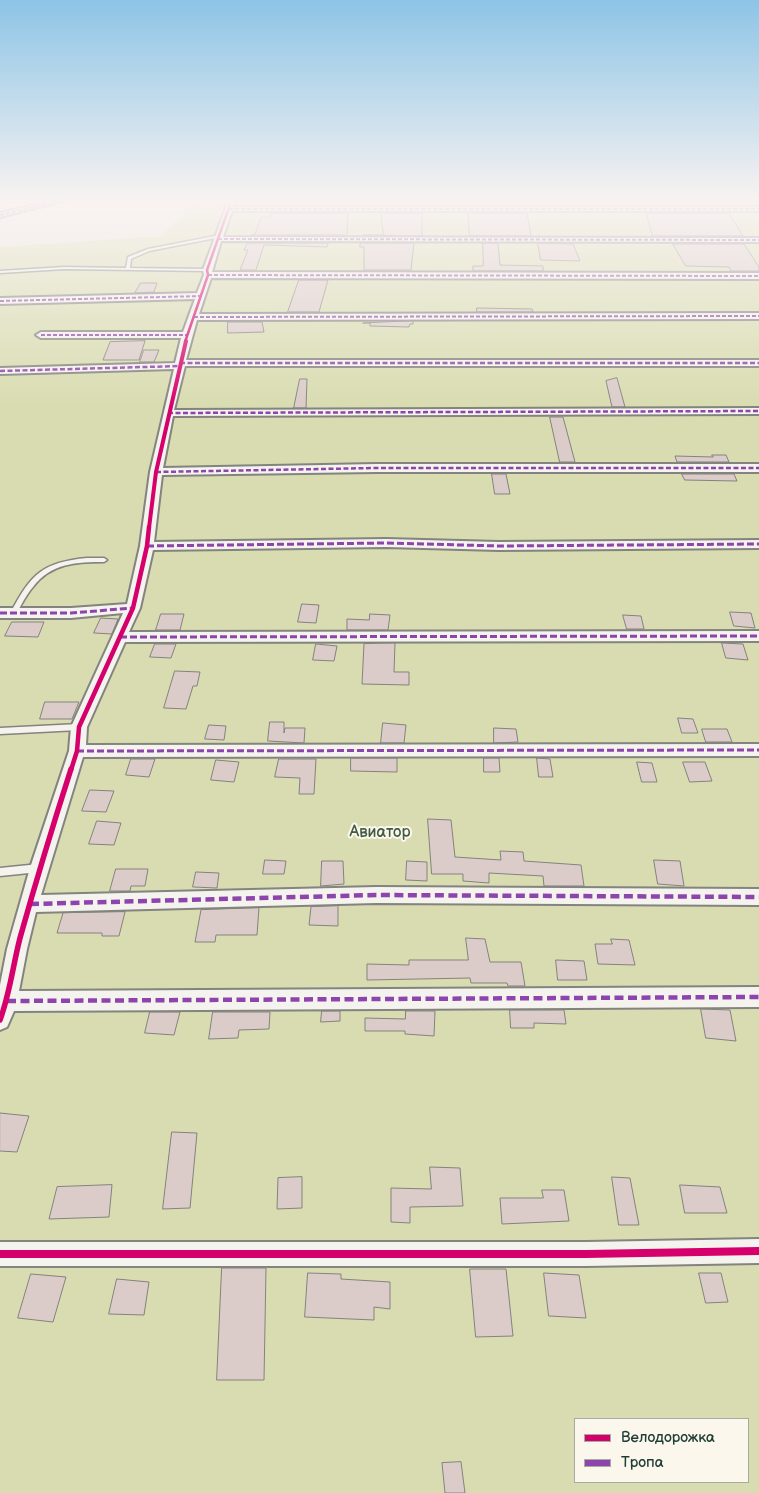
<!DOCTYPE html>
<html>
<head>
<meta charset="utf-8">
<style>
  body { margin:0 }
  #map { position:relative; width:759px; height:1493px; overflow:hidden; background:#f0e5e0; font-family:"Balsamiq Sans",sans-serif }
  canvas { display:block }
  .legend { position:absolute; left:574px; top:1418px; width:175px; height:65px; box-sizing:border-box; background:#fbf7ec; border:1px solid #a3ada2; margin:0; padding:6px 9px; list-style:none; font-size:15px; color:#1f3d34 }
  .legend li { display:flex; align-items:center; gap:10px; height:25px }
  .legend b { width:25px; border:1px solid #a3ada2 }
</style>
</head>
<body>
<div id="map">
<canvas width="759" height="1493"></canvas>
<ul class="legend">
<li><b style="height:6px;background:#d6006c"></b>Велодорожка</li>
<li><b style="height:6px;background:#8e44ad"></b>Тропа</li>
</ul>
</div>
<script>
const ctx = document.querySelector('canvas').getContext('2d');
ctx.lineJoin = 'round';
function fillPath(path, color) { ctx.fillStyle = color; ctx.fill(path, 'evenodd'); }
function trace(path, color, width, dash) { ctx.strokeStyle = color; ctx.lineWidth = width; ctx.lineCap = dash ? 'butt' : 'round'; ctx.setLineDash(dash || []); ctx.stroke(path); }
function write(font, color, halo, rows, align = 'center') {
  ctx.font = font + ' "Balsamiq Sans",sans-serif'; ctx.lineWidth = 4; ctx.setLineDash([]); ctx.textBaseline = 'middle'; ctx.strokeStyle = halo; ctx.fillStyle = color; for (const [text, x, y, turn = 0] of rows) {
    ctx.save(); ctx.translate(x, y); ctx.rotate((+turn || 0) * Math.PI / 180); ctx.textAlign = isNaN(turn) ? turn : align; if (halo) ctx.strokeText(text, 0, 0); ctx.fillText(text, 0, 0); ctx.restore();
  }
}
fillPath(new Path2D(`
  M197 199H759V1493H0V247L162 236ZM575 1419H748V1482H575Z`), '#d9dcb0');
const building = new Path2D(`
  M272 213H348L347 235H251L255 234 262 216 269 218Z
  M381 213H422V236L363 235H383Z
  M468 213H527L531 236H470Z
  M646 213H729L743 236H653Z
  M248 243H328L327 247 264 245 256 270H240L248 250H244Z
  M361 243H414L411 270H364V247H360Z
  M483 243H498L500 265 543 266V271H473V266H483Z
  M538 243 573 244 580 261 541 260Z
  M673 244H744L759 267V271H731L729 267 686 266Z
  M299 280H328L319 312H288Z
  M141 283H157L154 292 135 293Z
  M477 308 532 309 533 312H477Z
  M413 321V324H410L409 327 370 326V323H363Z
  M228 322H262L264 332 228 333Z
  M145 341 139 360H103L110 342Z
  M144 350H159L154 362H140Z
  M617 378 625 407H612L606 381Z
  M300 379H307L306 408H294Z
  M550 417H563L575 462H560Z
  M712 455H726L729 462H677L675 456 713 457Z
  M492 474H506L510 494H495Z
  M682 474H734L737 481 685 480Z
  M302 604 319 605 316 623 298 622Z
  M730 612 751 613 755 628 734 626Z
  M161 614H184L180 630H156Z
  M370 614 390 615 388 630H347V619L369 620Z
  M623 615 641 616 644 629H627Z
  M101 618 118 619 112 634 94 633Z
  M12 622H44L38 637 5 636Z
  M395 643 394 672H409V685L362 684 364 644Z
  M722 643 743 644 748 660 726 658Z
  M155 644H176L171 658 150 657Z
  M316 644 337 646 334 661 313 660Z
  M175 671 200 672 197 686H193L186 709 164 708Z
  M45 702H79L72 719H40Z
  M678 718 693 719 698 733H682Z
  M270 722H284V733L285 728H305L304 743 268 741Z
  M383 723 406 725 404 743H381Z
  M209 725 226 726 224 740 205 739Z
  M494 728 516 729 518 742 494 743Z
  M702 729H727L732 742H706Z
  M351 758H397V772L351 771Z
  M484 758H499L500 772H484Z
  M537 758 550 759 553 777H539Z
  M131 759H155L149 777 126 775Z
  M279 759H316L314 794H299L300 778 275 777Z
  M216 760 239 762 234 782 211 780Z
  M637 762 652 763 657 782H642Z
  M683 762H705L712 781 690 782Z
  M90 790 114 791 106 812 82 811Z
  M428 819 451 820 455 857 501 860 500 851 523 852 524 861 581 865 584 886H544L543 876 489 873V883L463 881V874H432Z
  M97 821 121 823 114 845 89 844Z
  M265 860 286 861 284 874H263Z
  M654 860 680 861 684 886 658 884Z
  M322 861H343L344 884 321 886Z
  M407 861 427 862V881L406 880Z
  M116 869H148L145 886H131L130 891H110Z
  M196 872 219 873 217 888 193 887Z
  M338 906V926L309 925 311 907Z
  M259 908 257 935H216L215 942H195L201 910Z
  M125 912 119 936H102V933H57L63 913Z
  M466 938 485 939 490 962H521L525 986H508L507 983H471L470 978 367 980V964L409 965V960H468Z
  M611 939 629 940 635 965 598 964 595 944H612Z
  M556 960 584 961 587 980H558Z
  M701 1009 730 1010 736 1041 706 1038Z
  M510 1010H564L566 1024 534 1023V1028H511Z
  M322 1011H340V1021L321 1022Z
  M406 1011H435L434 1036 405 1034V1031H365V1018L405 1019Z
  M150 1012H180L174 1035 145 1033Z
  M213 1012H270L269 1029 239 1030 238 1038 209 1039Z
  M0 1113 29 1116 17 1152 0 1151Z
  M172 1132 197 1133 190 1208 163 1209Z
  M430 1167 460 1168 463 1206 410 1207V1223L391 1222V1188L431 1189Z
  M302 1177V1208L277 1209 278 1178Z
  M612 1177 630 1178 639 1225H619Z
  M112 1185 109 1217 49 1219 57 1187Z
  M680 1185 720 1187 727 1213H685Z
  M542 1190H564L569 1221 502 1224 500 1198H543Z
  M222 1268H266L264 1380H217Z
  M470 1269H506L513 1336 476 1337Z
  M308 1273 341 1274V1279L390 1282V1309L374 1307V1320L305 1317Z
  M544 1273 579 1275 586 1318 549 1316Z
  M699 1273H721L728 1302 706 1303Z
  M31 1274 66 1277 53 1322 18 1318Z
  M117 1279 149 1282 144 1315 109 1314Z
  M461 1462 465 1493H445L442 1463Z`);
fillPath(building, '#dbccc9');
trace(building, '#83837f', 1);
const service = new Path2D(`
  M220 235 221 237 149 251 131 259 130 268 208 269 209 270 207 271 64 269 0 273V271L64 267 126 268 128 257 148 249Z
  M87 558H104L107 560 104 562C77 562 51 563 33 587 26 595 22 604 16 614H12L11 612C31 574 43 562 87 558Z
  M79 724 83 727 79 730 0 734V728Z
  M39 864 42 865 43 868 42 871 39 872 0 876V868Z`);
const minor = new Path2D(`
  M59 199H71L0 217V213Z
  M229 199H236L233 207H759V211H232L223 237 759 238V242L221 241 212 272 759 273V279L211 278 199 314 759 313V319L197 320 186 360H759V366H185L174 410 759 408V414L173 416 163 468 376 464H759V472H376L162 475 154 542 386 539 499 542 759 540V548L499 550 386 547 153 550 140 608 129 632 759 631V641L125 642 87 727 86 745 759 744V756L83 757 41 895 376 887 759 889V905L376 903 36 912 27 949 19 991 759 987V1007L14 1011 7 1027 0 1030V985L7 949 30 868 69 751 71 727 123 613 71 618H0V608H71L127 604 140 546 150 472 174 369 0 374V368L175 363 181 338H41L36 335 41 332H183L195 299 0 304V298L197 293 204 275 203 270Z
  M759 1239V1263L586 1266H0V1242H586Z`);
trace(service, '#83837f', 3);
trace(minor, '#83837f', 4);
fillPath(service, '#f5f3ee');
fillPath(minor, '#f5f3ee');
trace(new Path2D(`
  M229 209H759
  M0 215 67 199
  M218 239 759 240
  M208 275 759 276
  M0 301 202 296
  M194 317 759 316
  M41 335H187`), '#8e44ad', 2, [4, 2]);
trace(new Path2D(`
  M180 363H759
  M0 371 180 366
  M168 413 759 411
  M156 472 376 468H759`), '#8e44ad', 2.5, [5, 2.5]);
trace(new Path2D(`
  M147 546 386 543 499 546 759 544
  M0 613H71L133 608
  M120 637 759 636
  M77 751 759 750`), '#8e44ad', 3, [7, 3]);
trace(new Path2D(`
  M30 904 376 895 759 897
  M7 1001 759 997`), '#8e44ad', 4.5, [9, 4.5]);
trace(new Path2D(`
  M185 342 208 275 207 270 232 199`), '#d6006c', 2.5);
trace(new Path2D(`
  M149 528 156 472 186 341`), '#d6006c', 4);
trace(new Path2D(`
  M71 770 77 751 79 727 133 608 147 546 149 527`), '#d6006c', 4.5);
trace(new Path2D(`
  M0 1020C10 993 13 965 20 938 36 881 53 825 71 769`), '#d6006c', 5.5);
trace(new Path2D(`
  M0 1254H586L759 1251`), '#d6006c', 8);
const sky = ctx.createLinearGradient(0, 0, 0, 408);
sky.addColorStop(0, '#8dc4e6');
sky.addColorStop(0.49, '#f8f3f1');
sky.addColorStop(1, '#f8f3f100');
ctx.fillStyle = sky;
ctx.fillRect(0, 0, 759, 408);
write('16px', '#415b45', '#fbf7ec', [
  ["Авиатор",380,833]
]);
</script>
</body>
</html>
